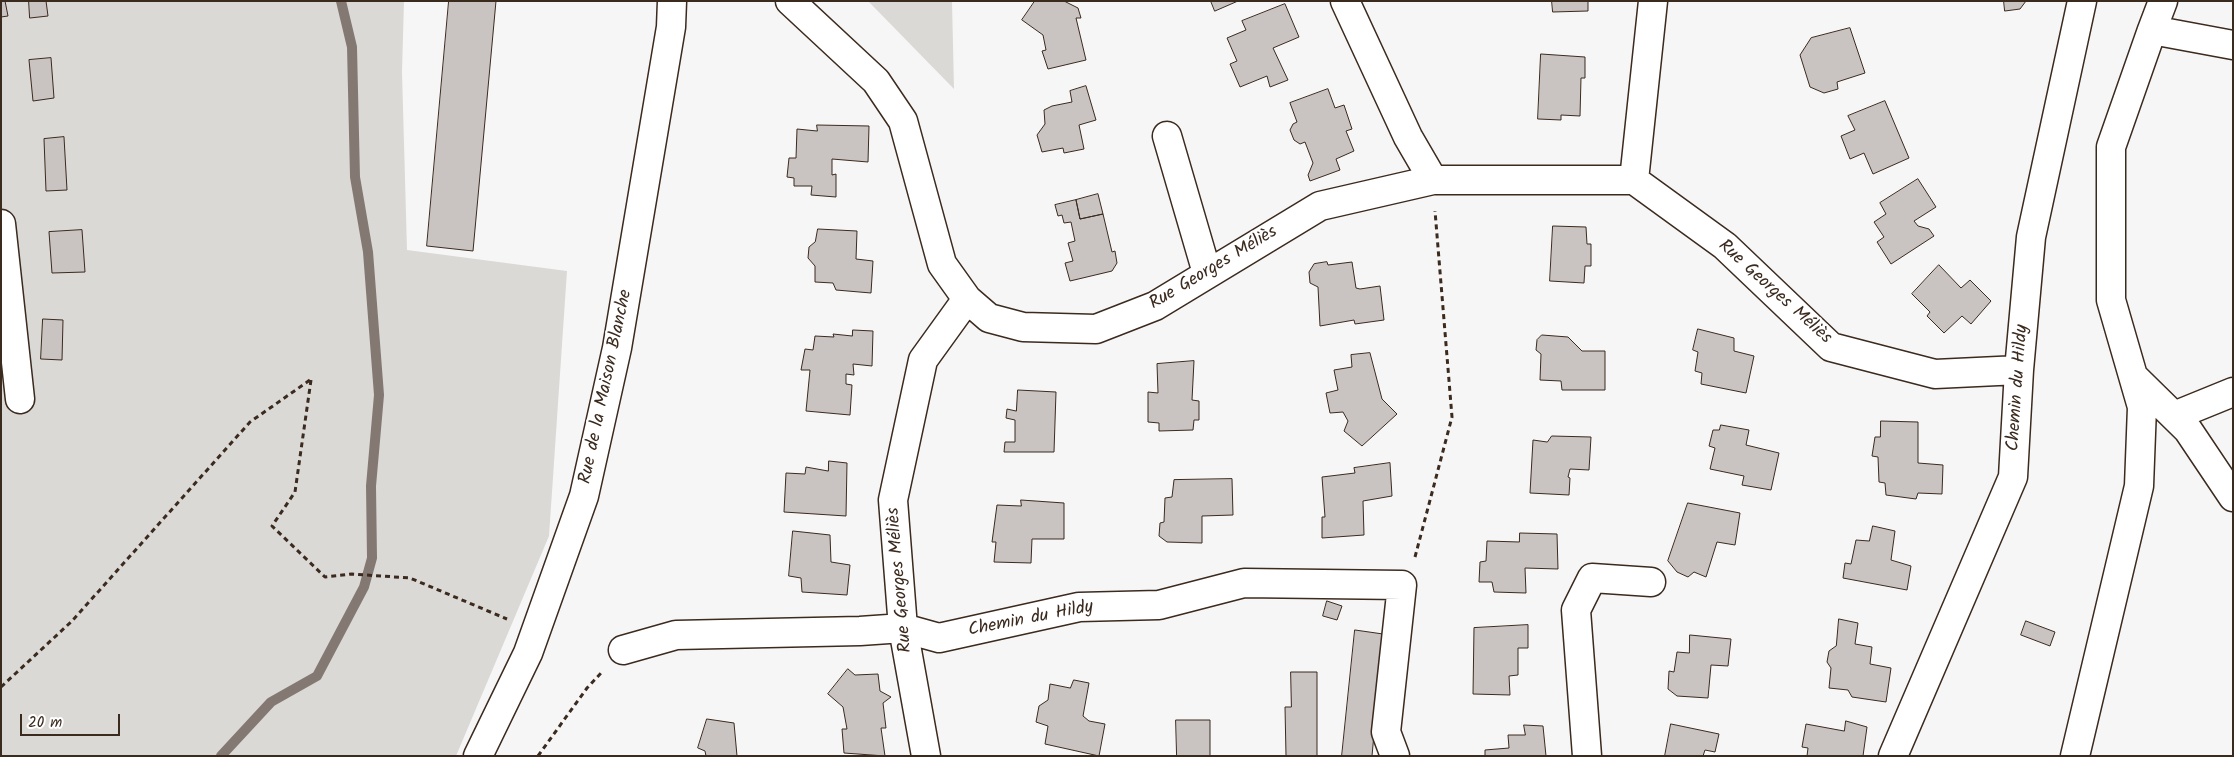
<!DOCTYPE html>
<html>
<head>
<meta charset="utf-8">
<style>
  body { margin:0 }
  #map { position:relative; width:2234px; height:757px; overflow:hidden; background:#f7f6f6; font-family:Kalam,sans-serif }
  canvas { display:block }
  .frame { position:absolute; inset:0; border:2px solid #3b2a1e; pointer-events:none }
  .scale { position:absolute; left:20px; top:714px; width:100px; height:22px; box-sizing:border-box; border:2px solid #3b2a1e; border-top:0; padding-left:6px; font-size:15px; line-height:18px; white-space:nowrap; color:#3b2a1e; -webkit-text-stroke:4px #fff; paint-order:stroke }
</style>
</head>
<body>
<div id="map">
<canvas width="2234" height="757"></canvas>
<div class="frame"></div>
<div class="scale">20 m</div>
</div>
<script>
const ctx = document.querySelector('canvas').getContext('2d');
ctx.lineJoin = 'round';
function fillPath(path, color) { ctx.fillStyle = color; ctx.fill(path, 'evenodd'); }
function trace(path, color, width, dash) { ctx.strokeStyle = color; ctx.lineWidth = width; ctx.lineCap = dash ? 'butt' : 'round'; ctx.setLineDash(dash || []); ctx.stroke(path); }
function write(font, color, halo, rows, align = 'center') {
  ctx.font = font + ' Kalam,sans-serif'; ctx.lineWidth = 4; ctx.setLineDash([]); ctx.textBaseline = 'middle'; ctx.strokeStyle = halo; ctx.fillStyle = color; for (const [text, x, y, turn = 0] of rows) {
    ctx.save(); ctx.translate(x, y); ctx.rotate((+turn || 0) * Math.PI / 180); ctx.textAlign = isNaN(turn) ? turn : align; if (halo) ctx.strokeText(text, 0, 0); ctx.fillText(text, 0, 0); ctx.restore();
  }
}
fillPath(new Path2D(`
  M1 1H404L402 72 407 250 567 271 549 536 456 756H1Z
  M868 1H952L954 89Z`), '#dbd9d6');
trace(new Path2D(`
  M221 756 271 702 317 676 364 587 372 558 371 486 379 395 368 252 355 177 352 47 341 1`), '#847972', 10);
const building = new Path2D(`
  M1 1H5L8 16 1 17Z
  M29 1H46L48 16 30 18Z
  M449 1H496L473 251 427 246Z
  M1035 1H1064L1078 8 1081 18H1076L1086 60 1048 69 1042 51 1046 50 1043 35 1022 20Z
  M1211 1H1238L1215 11Z
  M1552 1H1588V11L1553 12Z
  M2004 1H2026L2020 9 2005 11Z
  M1285 4 1299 37 1273 48 1288 80 1270 87 1267 76 1240 87 1230 64 1237 61 1227 38 1246 30 1242 21Z
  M1850 28 1865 73 1837 82 1838 89 1824 93 1810 87 1800 55 1811 38Z
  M1541 54 1585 57V78H1581L1580 116 1561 115V120L1538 119Z
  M51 58 54 98 33 101 29 60Z
  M1086 86 1096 120 1079 125 1084 149 1064 153 1063 148 1042 152 1037 135 1045 124 1044 110 1052 106 1072 102 1070 91Z
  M1328 89 1335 108 1344 105 1352 129 1346 131 1354 151 1336 159 1340 170 1310 181 1308 175 1313 163 1305 142 1300 144 1294 140 1290 130 1293 124 1297 122 1290 103Z
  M1885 101 1909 158 1873 174 1864 153 1850 159 1841 136 1855 130 1848 116Z
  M817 125 869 126 868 162 832 159V175L836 174V197L811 195 812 186H794V178L787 177 789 158H796L797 129 817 131Z
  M64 137 67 190 46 191 44 139Z
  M1918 179 1936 207 1914 221 1918 226 1929 229 1934 236 1891 264 1877 242 1884 237 1874 222 1886 214 1880 203Z
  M1098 194 1103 214 1080 219 1076 200Z
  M1076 200 1080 219 1103 214 1112 252 1115 251 1117 263 1112 271 1070 281 1065 263 1073 261 1068 243 1075 241 1071 222 1064 223 1062 215 1058 216 1055 205Z
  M1553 226 1586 227 1587 244H1591V266H1585L1584 283 1550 281Z
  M818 229 857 231 856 259 873 261 871 293 836 290 833 283 815 282V266L808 258 809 247 815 242Z
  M82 230 85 272 52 273 49 232Z
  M1327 262 1328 265 1352 262 1356 288 1360 289 1380 286 1384 320 1355 324 1354 320 1320 326 1318 287 1310 283 1309 272 1314 264Z
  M1939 265 1961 288 1970 280 1991 301 1971 324 1962 316 1944 333 1927 316 1930 312 1912 294Z
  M43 319 63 320 62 360 41 359Z
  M1698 329 1734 338V351L1754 356 1746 393 1701 384 1702 373 1695 371 1698 352 1693 350Z
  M853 330 873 331 872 366 853 364 854 375 846 374V384L852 385 850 415 806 411 810 370H801L805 349 813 350 815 336 834 337 833 334 852 336Z
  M1542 335 1568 337 1582 351H1605V390H1562L1561 381 1540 380 1541 354 1536 350 1537 340Z
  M1370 353 1382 399 1397 414 1362 446 1344 431 1348 421 1343 412 1330 413 1326 393 1338 390 1334 370 1352 367 1351 355Z
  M1194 361 1192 400 1199 401V420H1194L1193 430 1159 431V423L1148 422V392L1158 393 1157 364Z
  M1018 390 1056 392 1054 452H1004L1005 442H1015V420L1006 418 1007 409 1016 411Z
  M1881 421 1918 422V463L1943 465 1942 494 1918 493 1916 499 1886 495 1885 483 1879 482 1878 457 1872 456 1875 437H1880Z
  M1721 425 1749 430 1746 445 1779 453 1771 490 1742 485 1744 476 1710 469 1715 448 1709 446 1713 430H1719Z
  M1552 436 1591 437 1589 470 1570 469 1568 477 1570 478 1569 495 1530 493 1533 440 1547 442Z
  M829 461 847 463 846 516 784 512 786 473 805 474 806 467 828 471Z
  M1390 463 1392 496 1363 501 1364 535 1322 538V517H1325L1322 477 1355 473 1354 468Z
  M1232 479 1233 515 1202 516V543L1167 542 1159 536 1160 523 1164 522 1165 498 1172 497 1174 480Z
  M1021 500 1064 503V539H1032L1031 563 994 562 996 542H992L997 505 1021 506Z
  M1688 503 1740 513 1735 545 1717 542 1706 577 1694 572 1688 577 1677 572 1668 561Z
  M1873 526 1895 531 1891 560 1911 566 1907 590 1843 578 1845 563 1851 564 1856 540 1869 541Z
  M793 531 830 535 831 562 850 565 847 595 802 592 801 578 789 576Z
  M1520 533 1557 534 1558 569 1525 568 1526 593 1494 592 1492 582H1479L1480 562 1486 561 1487 541 1519 542Z
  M1327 601 1342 606 1337 620 1323 616Z
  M1839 619 1858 623 1855 644 1872 647 1870 664 1891 668 1886 702 1852 697 1848 690 1829 688 1831 668 1827 662 1829 651 1836 646Z
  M2026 621 2055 632 2050 646 2021 635Z
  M1528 625V648H1518V675L1509 676 1510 695 1473 694 1474 628Z
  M1355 630 1383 634 1372 756H1342Z
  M1690 635 1731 639 1728 666 1711 665 1708 698 1677 696 1668 689 1669 671 1674 672 1677 652 1689 653Z
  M848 669 855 675 878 674 880 691 891 697 883 703 886 728H881L885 756 844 753 842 729H847L843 707 828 694Z
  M1291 672H1317V756H1286L1285 707H1291Z
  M1074 680 1089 683 1083 716 1089 721 1105 724 1099 756 1045 744 1048 726 1036 722 1039 706 1048 700 1050 684 1070 688Z
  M707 719 734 723 737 756H706L705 751 698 748Z
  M1176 720H1210V756H1177Z
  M1846 721 1867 727 1863 756H1807L1808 748 1802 747 1806 724 1844 731Z
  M1671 724 1719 734 1715 752 1705 750 1703 756H1665Z
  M1524 725 1543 726 1546 756H1485V750L1509 748 1508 735H1525Z`);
fillPath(building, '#c9c3c1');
trace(building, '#3b2a1e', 1);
const minor = new Path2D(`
  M790 1 876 81 903 121 942 264 967 299 989 318 1023 327 1096 329 1155 306 1320 206 1433 180H1634L1725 246 1831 347 1935 374 2019 370
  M1345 1 1408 137 1433 180
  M2152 30 2163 1
  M1167 136 1207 273
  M1634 180 1653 1
  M1 224 20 399
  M2134 377 2188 430 2233 497
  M2174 416 2233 392
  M623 650 676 635 860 631 903 628 939 638 1079 607 1159 605 1244 583 1402 585 1386 732 1395 756
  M478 756 528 653 584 496 617 348 671 27 672 1
  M926 756 903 628 893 500 923 360 967 299
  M1587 756 1576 610 1592 578 1651 582
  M1893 756 2013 477 2019 370 2031 237 2082 1
  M2075 756 2139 486 2142 407 2111 300V147L2152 30 2233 45`);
trace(minor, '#3b2a1e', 31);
trace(new Path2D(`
  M311 380 295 492 272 526 325 577 352 574 410 578 507 619
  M1415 557 1452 417 1435 211
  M1 687 72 621 250 422 310 380
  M538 756 587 688 602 672`), '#3b2a1e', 3, [5, 4]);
trace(minor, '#fff', 28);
write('18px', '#3b2a1e', '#fff', [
  ["Rue Georges Méliès",1214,269,-31],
  ["Rue Georges Méliès",1774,293,42],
  ["Rue de la Maison Blanche",607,387,-78],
  ["Chemin du Hildy",2019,388,-86],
  ["Rue Georges Méliès",901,580,-95],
  ["Chemin du Hildy",1031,620,-11]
]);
</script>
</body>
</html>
